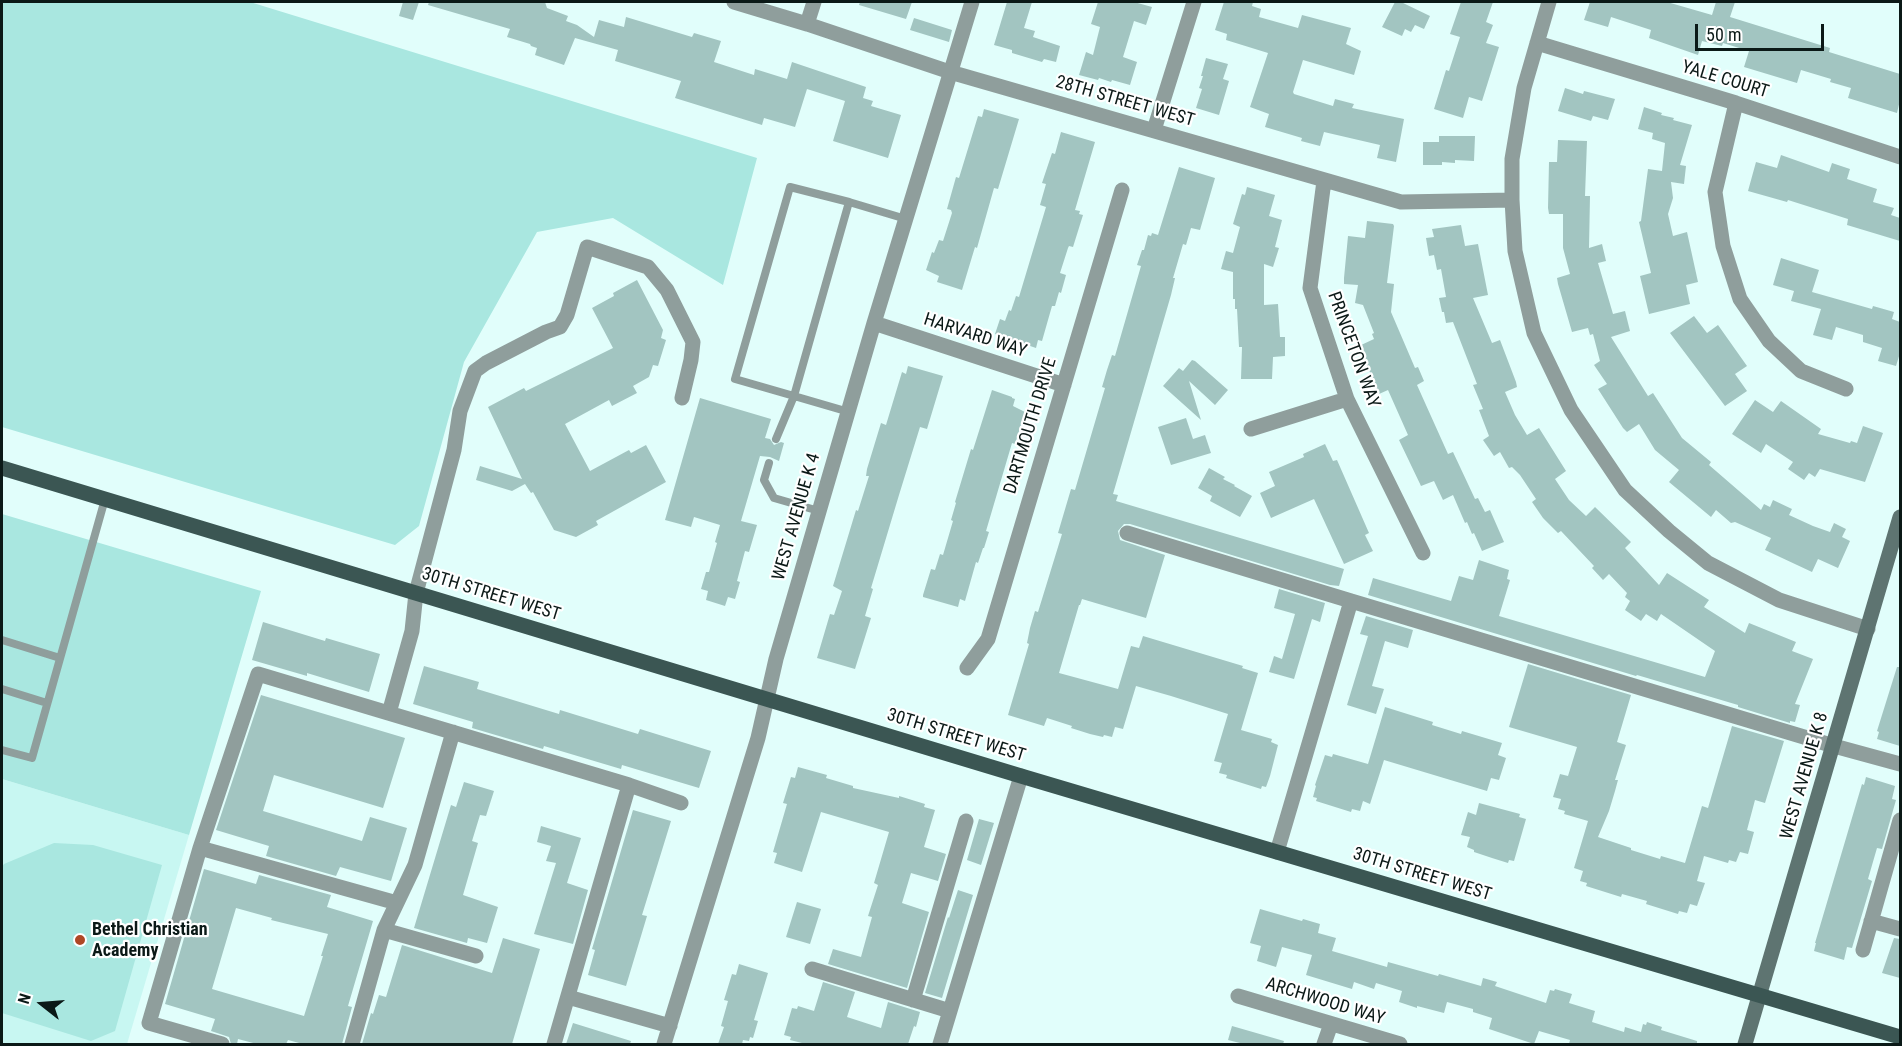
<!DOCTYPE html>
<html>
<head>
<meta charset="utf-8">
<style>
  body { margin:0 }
  #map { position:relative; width:1902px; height:1046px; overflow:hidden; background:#e1fefb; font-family:"Roboto Condensed",sans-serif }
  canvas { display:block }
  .frame { position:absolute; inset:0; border:3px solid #0b1917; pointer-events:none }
  .north { position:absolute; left:12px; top:974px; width:60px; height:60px; -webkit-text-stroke:4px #fff; paint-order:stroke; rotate:287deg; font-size:16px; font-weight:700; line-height:24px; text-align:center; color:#0b1917 }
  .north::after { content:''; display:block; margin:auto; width:21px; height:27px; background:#0b1917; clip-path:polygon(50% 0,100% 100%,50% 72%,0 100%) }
  .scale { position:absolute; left:1695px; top:24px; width:129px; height:27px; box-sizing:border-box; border:3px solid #0b1917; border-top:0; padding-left:8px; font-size:18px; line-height:21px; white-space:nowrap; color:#0b1917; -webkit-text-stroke:4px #fff; paint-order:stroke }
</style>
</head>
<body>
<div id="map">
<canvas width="1902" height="1046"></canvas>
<div class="frame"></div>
<div class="north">N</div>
<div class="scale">50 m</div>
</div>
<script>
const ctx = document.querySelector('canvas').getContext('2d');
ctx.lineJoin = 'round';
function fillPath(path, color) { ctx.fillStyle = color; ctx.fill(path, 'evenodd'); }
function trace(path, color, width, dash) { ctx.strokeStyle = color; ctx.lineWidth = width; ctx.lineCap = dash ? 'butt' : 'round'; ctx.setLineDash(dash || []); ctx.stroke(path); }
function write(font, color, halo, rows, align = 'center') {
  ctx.font = font + ' "Roboto Condensed",sans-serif'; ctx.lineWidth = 4.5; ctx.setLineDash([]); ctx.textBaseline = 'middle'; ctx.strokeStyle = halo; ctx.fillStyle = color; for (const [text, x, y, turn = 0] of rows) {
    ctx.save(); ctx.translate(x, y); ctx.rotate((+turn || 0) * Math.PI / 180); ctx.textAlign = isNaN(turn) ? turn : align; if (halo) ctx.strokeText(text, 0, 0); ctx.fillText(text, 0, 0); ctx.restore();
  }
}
fillPath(new Path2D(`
  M2 779 189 835 127 1044H2Z`), '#c8f7f2');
fillPath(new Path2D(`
  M2 2H250L757 158 723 285 613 218 537 232 464 362 419 526 395 545 2 427Z
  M2 514 261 591 189 835 2 779Z
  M54 843 93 845 162 865 115 1031 91 1041 2 1013V867L4 864Z`), '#a9e7e0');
fillPath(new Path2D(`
  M403 2H419L413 20 399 16Z
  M429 2H545L547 8 568 16 566 21 577 25 594 37 599 20 624 27 626 17 692 37 694 33 721 41 714 62 754 75 755 69 787 79 792 62 866 87 863 98 873 101 871 106 901 115 888 158 833 141 845 101 807 89 795 127 764 118 762 125 675 98 681 81 615 61 618 50 575 38 564 65 535 55 537 48 531 46 530 44 507 37 510 29 428 5Z
  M860 2H912L906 19 859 5Z
  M1007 2H1032L1024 28 1035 31 1033 37 1060 46 1056 62 1044 59 1042 62 1012 53V50L994 45Z
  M1098 2H1134L1152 7 1146 25 1134 21 1123 57 1137 62 1130 85 1112 80 1111 82 1099 78 1098 80 1079 75 1086 52 1093 55 1100 27 1091 24Z
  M1224 2H1253L1252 6 1261 9 1259 17 1298 28 1302 15 1351 28 1346 44 1361 51 1354 75 1303 60 1293 92 1294 94 1333 106 1335 99 1354 104 1352 108 1404 119 1396 162 1377 158 1380 145 1324 132 1320 146 1301 141 1302 138 1265 127 1269 114 1250 107 1268 53 1226 40 1227 34 1215 30Z
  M1395 2H1401L1430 16 1424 29 1415 25 1411 32 1405 29 1402 36 1382 27Z
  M1461 2H1493L1486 22 1493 25 1486 43 1499 47 1482 101 1469 97 1463 118 1434 109 1446 70 1449 71 1460 37 1450 34Z
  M1590 2H1667L1712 15 1716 2H1735L1730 17 1830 48 1829 52 1900 74V100L1897 113 1848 98 1851 88 1830 82 1831 79 1801 70 1797 83 1744 67 1749 51 1723 43 1722 46 1702 41 1698 55 1649 38 1651 30 1611 17 1608 27 1584 20Z
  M914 18 952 30 949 42 910 30Z
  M1206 58 1228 64 1223 79 1229 81 1219 115 1196 108 1202 89 1199 88 1203 76H1201Z
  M1565 88 1583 94 1584 91 1615 99 1608 120 1593 116 1591 121 1558 111Z
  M1644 107 1662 113 1661 115 1674 118 1673 120 1692 125 1680 165 1686 166 1684 184 1671 182 1673 198 1668 214 1673 236 1687 232 1698 282 1686 285 1690 304 1649 314 1640 276 1651 273 1639 222 1641 221 1648 169 1662 171 1665 143 1652 139 1653 133 1638 129Z
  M984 109 1019 119 998 189 994 188 977 248 975 247 962 290 937 282 939 276 926 270 932 252 934 253 939 240 943 241 952 213 951 210 947 209 956 177 959 178 978 116 982 117Z
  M1061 132 1095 142 1075 210 1080 211 1079 214 1083 215 1073 247 1069 246 1068 248 1060 273 1066 275 1061 293 1059 292 1055 306H1052L1042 341 1038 340 1036 348 995 334 1000 319 1005 321 1009 310 1011 311 1016 296 1019 297 1046 207 1040 205 1046 184 1042 183 1052 153 1055 154Z
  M1439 136H1475L1474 161 1455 160V163L1442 162V165H1423V142H1439Z
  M1558 140 1587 141 1585 196H1590L1589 248 1602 244 1606 261 1598 263 1613 314 1625 311 1630 331 1611 337 1648 396 1653 393 1682 438 1711 462 1709 465 1761 510 1764 504 1770 507 1773 500 1792 509 1789 515 1813 526 1830 532 1834 523 1846 529 1842 537 1850 541 1838 568 1818 559 1812 572 1765 550 1771 538 1735 522 1731 523 1716 510 1711 517 1669 482 1679 470 1655 450 1639 424 1627 432 1623 428 1598 389 1607 384 1594 365 1600 361 1593 334 1590 335 1588 328 1572 332 1558 284 1557 278 1570 274 1563 248V214H1549L1548 208 1549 162H1557Z
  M1781 155 1829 172 1832 163 1850 169 1847 179 1877 189 1873 202 1894 208 1891 215 1900 218V241L1847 225 1848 219 1788 200 1787 202 1748 191 1756 162 1777 168Z
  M1179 167 1215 178 1200 230 1191 228 1186 245 1183 244 1173 278H1175L1171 295 1113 494 1118 495 1116 501 1344 569 1339 586 1330 585 1130 524H1124L1118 531 1120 540 1165 555 1146 618 1082 599 1080 605H1079L1059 673 1118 689 1131 646 1139 648 1143 636 1243 666 1242 668 1258 673 1241 730 1272 739 1271 742 1278 745 1270 776 1266 787 1262 786 1261 789 1226 778 1227 775 1219 773 1222 763 1214 761 1228 714 1171 696 1136 686 1123 729 1115 727 1112 737 1104 735 1103 737 1090 734 1071 728 1072 726 1047 718 1044 726 1008 715 1029 644 1027 643 1030 628 1035 611 1038 612 1062 534 1058 533 1071 489 1075 490 1105 388 1102 387 1107 370 1112 355 1115 356 1141 266 1137 265 1142 250H1144L1148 235 1151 236 1152 233 1158 235Z
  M1247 187 1275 195 1269 216 1282 220 1275 247 1279 248 1273 267 1264 264V305L1278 304 1280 337H1285V356L1273 357 1272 379H1241L1242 347H1239L1237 309H1235V299H1233V272L1221 269 1226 251 1233 253 1240 227 1233 224 1242 194 1245 195Z
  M1367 221 1393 224 1394 226 1387 283 1394 284 1391 312 1415 368 1418 367 1424 381 1417 385 1448 454 1453 452 1475 499 1478 498 1485 512 1490 510 1504 542 1482 551 1474 533 1472 534 1467 522 1465 523 1453 495 1443 500 1434 481 1421 486 1399 440 1408 435 1388 390 1379 394 1359 346 1374 339 1372 334 1374 333 1363 305 1355 303 1358 285 1344 284V278L1348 236 1365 238Z
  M1461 225 1465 246 1478 244 1488 295 1473 298 1492 343 1500 340 1516 382 1517 387 1505 392 1515 415 1527 435 1539 428 1566 471 1555 479 1569 500 1586 516 1595 507 1631 542 1625 548 1659 585 1667 573 1709 600 1704 607 1745 633 1749 623 1796 642 1792 651 1813 659 1795 704 1800 705 1795 722 1790 721V723L1738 707V705L1637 675 1636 676 1368 595 1373 578 1451 601 1459 576 1473 580 1479 560 1509 570 1507 579 1510 580 1499 616 1705 677 1715 651 1661 614 1657 621 1646 614 1641 621 1625 610 1630 601 1625 597 1627 593 1609 574 1603 580 1592 568 1594 566 1561 531 1558 533 1543 518 1532 502 1536 499 1520 475 1512 467 1509 468 1500 452 1494 456 1483 440 1489 436 1479 410 1483 409 1473 385 1477 384 1453 322 1446 323 1444 312H1442L1439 298 1446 297 1441 269 1437 270 1434 255 1429 256 1426 238 1434 237 1432 229Z
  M1781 258 1819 270 1812 292 1872 309 1873 306 1894 312 1892 319 1900 322V353L1896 366 1878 361 1882 348 1863 342V335L1836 327 1832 340 1813 335 1821 309 1791 301 1794 291 1773 285Z
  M637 280 663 330 661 338 666 340 658 366 653 365 649 377 633 386 637 393 612 406 609 400 565 424 590 471 629 450 631 453 646 445 666 482 596 521 598 525 576 537 554 530 533 492 531 493 525 484 512 491 476 480 480 466 522 479 488 407 524 388 526 391 613 348 592 308 614 296 613 293Z
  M1694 316 1707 333 1718 325 1747 366 1735 374 1747 391 1725 406 1670 333Z
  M1192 360 1195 361 1228 390 1215 405 1189 381 1201 420 1163 386 1179 368 1183 371Z
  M908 366 943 376 927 429 920 427 899 495 871 588 873 589 865 616 871 618 855 669 817 658 830 614 834 615 842 591 833 586 856 510 858 511 869 476H866L867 469 881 423 886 425 902 372 906 374Z
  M992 390 1012 397V398L1015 399 1013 406 1025 412 1015 444 1012 443 986 531 989 532 984 548H983L978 563 976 562 965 601 960 599 958 607 923 597V595L931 569 935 570 940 554 943 555 953 521 951 520 956 503 955 502 971 449 973 450Z
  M700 398 771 419 765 438 770 439 774 445 781 442 784 443 779 461 770 457 760 456 741 521 757 525 749 552 745 551 737 581 740 582 735 599 728 597 725 606 706 600 708 591 701 589 706 572H709L717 543 715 542 720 525 694 517 691 527 665 520Z
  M1755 400 1773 412 1781 401 1821 429 1818 434 1850 443 1851 441 1857 443 1863 426 1883 433 1865 482 1820 469 1815 477 1809 473 1804 480 1788 469 1793 462 1766 444 1761 453 1732 434Z
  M1186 418 1193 439 1205 435 1211 453 1171 465 1158 427Z
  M1325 444 1333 461 1337 460 1369 533 1365 535 1373 551 1344 564 1314 499 1271 518 1260 493 1275 486 1269 472 1304 457 1303 454Z
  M1209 468 1225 477 1223 479 1235 485 1234 486 1252 496 1240 517 1210 501 1212 496 1198 488Z
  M1279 589 1325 603 1320 622 1312 619 1294 679 1269 672 1274 656 1282 659 1295 614 1274 608Z
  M1366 616 1413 630 1408 648 1385 641 1372 686 1384 689 1376 714 1347 705 1368 636 1360 634Z
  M263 622 325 641 326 638 380 654 369 692 307 673V676L252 660Z
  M1528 664 1631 695 1617 742 1626 745 1615 780H1618L1615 791 1609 811 1598 837 1631 848V850L1660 859 1661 856 1685 863 1702 806 1708 808 1732 726 1784 741 1765 803 1755 800 1747 830 1754 832 1748 854 1740 852 1736 862 1729 860 1728 863 1704 856 1697 881 1705 883 1697 906 1690 904 1687 913 1679 911 1678 914 1646 904 1647 901 1622 894 1621 897 1586 886 1587 883 1580 881 1583 871 1574 868 1588 821 1564 814 1565 811 1558 809 1561 799 1553 797 1560 774 1568 776 1577 747 1509 727Z
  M424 666 479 682 477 689 559 714 560 710 638 734 640 729 711 751 699 788 622 765 621 769 544 746 543 749 472 728 473 722 413 704Z
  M1897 667H1900V746L1877 739 1879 732 1877 731Z
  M261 695 405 738 383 808 274 775 263 811 362 841 370 817 407 828 391 881 340 867 336 876 266 856 269 846 216 830Z
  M1385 707 1433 722 1432 725 1461 734 1462 731 1502 743 1498 755 1506 758 1499 780 1491 778 1487 791 1384 760 1370 804 1363 801 1360 811 1352 809 1351 812 1316 801 1317 798 1313 797 1316 786 1315 785 1325 755 1332 757 1333 754 1368 764Z
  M798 767 827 775 826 778 853 786V788L899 798V796L925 804 924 807 935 810 924 847 946 854 938 881 911 873 902 903 929 912 907 988 828 964 833 949 861 957 872 917 868 916 878 885 874 883 889 832 821 812 802 872 774 863 777 853 773 852 787 804 783 803 791 777 795 778Z
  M1866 777 1895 786 1892 799 1896 800 1882 849 1877 848 1868 879 1872 881 1852 948 1847 947 1844 960 1814 951 1816 943H1815L1862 784 1864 785Z
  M464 782 494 791 486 816 480 815 472 841 478 843 463 895 498 907 487 943 468 938 467 943 414 928 451 805 456 807Z
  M1479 803 1520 814 1519 817 1526 819 1514 861 1509 860 1508 863 1492 858 1474 852V850L1467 847 1470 837 1461 835 1468 812 1476 815Z
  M633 810 671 821 642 915 647 916 626 986 588 975 595 950 592 949Z
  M979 819 994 823 981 865 967 860Z
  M541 826 581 838 567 883 588 890 573 944 534 934 556 863 546 861 551 846 537 842Z
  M204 869 256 884 259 875 331 895 327 907 373 921 348 1006 352 1007 342 1044H303L288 1040 286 1044H257L238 1039 237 1044H231L229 1037 211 1031 215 1019 165 1004ZM236 908 272 918 271 920 328 934 321 956H323L304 1016 212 989Z
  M958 890 973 895 942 998 925 993 948 917 949 918Z
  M797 902 821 909 810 944 786 937Z
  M1260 909 1302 921 1303 919 1320 924 1318 933 1336 938 1332 951 1387 967 1388 962 1438 976 1439 974 1481 986 1483 978 1497 982 1495 986 1546 1003 1550 990 1554 991 1555 989 1572 994 1569 1003 1595 1011 1592 1022 1624 1032 1625 1027 1641 1032 1643 1024 1646 1025 1647 1022 1662 1027 1661 1030 1697 1041V1044H1569L1570 1040 1539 1031 1534 1044 1489 1029 1492 1018 1473 1012V1009L1447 1002 1444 1013 1417 1006V1008L1399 1002 1402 991 1376 983 1374 989 1354 982 1352 989 1306 975 1312 955 1282 947 1276 967 1257 961 1261 946 1250 943Z
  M503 938 540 949 512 1044H362L371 1013 373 1014 379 995 386 997 402 945 492 973Z
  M1894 938 1900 939V978L1882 973Z
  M739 964 768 973 754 1020 758 1021 753 1038 750 1037 749 1041 743 1040 742 1044H718L724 1027 721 1026 728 1001 724 1000 732 974 736 975Z
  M823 982 855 992 847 1017 881 1028 888 1002 920 1012 916 1027 914 1026 908 1044H806L790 1040 791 1037 784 1035 792 1008 797 1009 798 1006 814 1011Z
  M573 1023 631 1041 630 1044H566Z
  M1232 1026 1284 1041 1283 1044H1244L1228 1040Z`), '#a2c5c1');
trace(new Path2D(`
  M849 412 794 396 849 202 906 219
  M776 439 794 396 735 379 790 187 849 202
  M769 463 764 480 774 498 819 511
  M2 640 60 658
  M2 689 47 703
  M2 750 32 758 105 499`), '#8f9e9c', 8);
trace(new Path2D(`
  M734 2 807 24 950 72 1401 202 1512 200
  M1549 2 1524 88 1512 159V200L1515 251 1534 333 1571 410 1625 490 1669 531 1708 563 1779 600 1868 629
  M807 24 814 2
  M1537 43 1736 103 1900 157
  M1736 103 1715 192 1723 246 1740 299 1769 341 1801 371 1846 389
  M1154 130 1194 2
  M1324 181 1310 288 1347 399 1423 553
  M874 323 1064 385
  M1251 429 1347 399
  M1127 533 1351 601
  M967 668 988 639 1122 190
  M389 713 412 631 416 593 454 450 460 411 475 371 486 363 546 332 560 327 567 315 587 247 648 267 667 290 693 342 691 360 682 398
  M200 848 397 903
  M1277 852 1351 601 1834 746 1900 764
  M1871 921 1900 929
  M384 930 476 956
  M1863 950 1900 820
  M812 969 950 1011
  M1238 996 1400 1044
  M568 997 670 1026
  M913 1000 966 821
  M222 1044 149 1023 200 848 258 674 629 785 681 803
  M352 1044 384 930 415 865 453 732
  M554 1044 629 785
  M664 1044 758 738 776 659 874 323 972 2
  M940 1044 1021 776
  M1324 1044 1331 1024`), '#8f9e9c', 15);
trace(new Path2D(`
  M1745 1044 1900 517`), '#5e7471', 15);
trace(new Path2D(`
  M2 468 1021 776 1900 1037`), '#3b5653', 15);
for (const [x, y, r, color] of [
  [80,940,6,"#af4725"]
]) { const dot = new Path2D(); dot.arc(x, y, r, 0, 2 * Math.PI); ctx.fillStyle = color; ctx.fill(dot); trace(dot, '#fff', 2); }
write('18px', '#0b1917', '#fff', [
  ["YALE COURT",1725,80,17],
  ["28TH STREET WEST",1125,102,16],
  ["HARVARD WAY",975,336,18],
  ["PRINCETON WAY",1353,350,70],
  ["DARTMOUTH DRIVE",1031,426,-73],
  ["WEST AVENUE K 4",797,517,-74],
  ["30TH STREET WEST",491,595,17],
  ["30TH STREET WEST",956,736,17],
  ["WEST AVENUE K 8",1805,776,-74],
  ["30TH STREET WEST",1422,875,17],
  ["ARCHWOOD WAY",1325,1002,17]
]);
write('bold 18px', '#0b1917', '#fff', [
  ["Bethel Christian",92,930],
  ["Academy",92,951]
], 'left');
</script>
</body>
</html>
